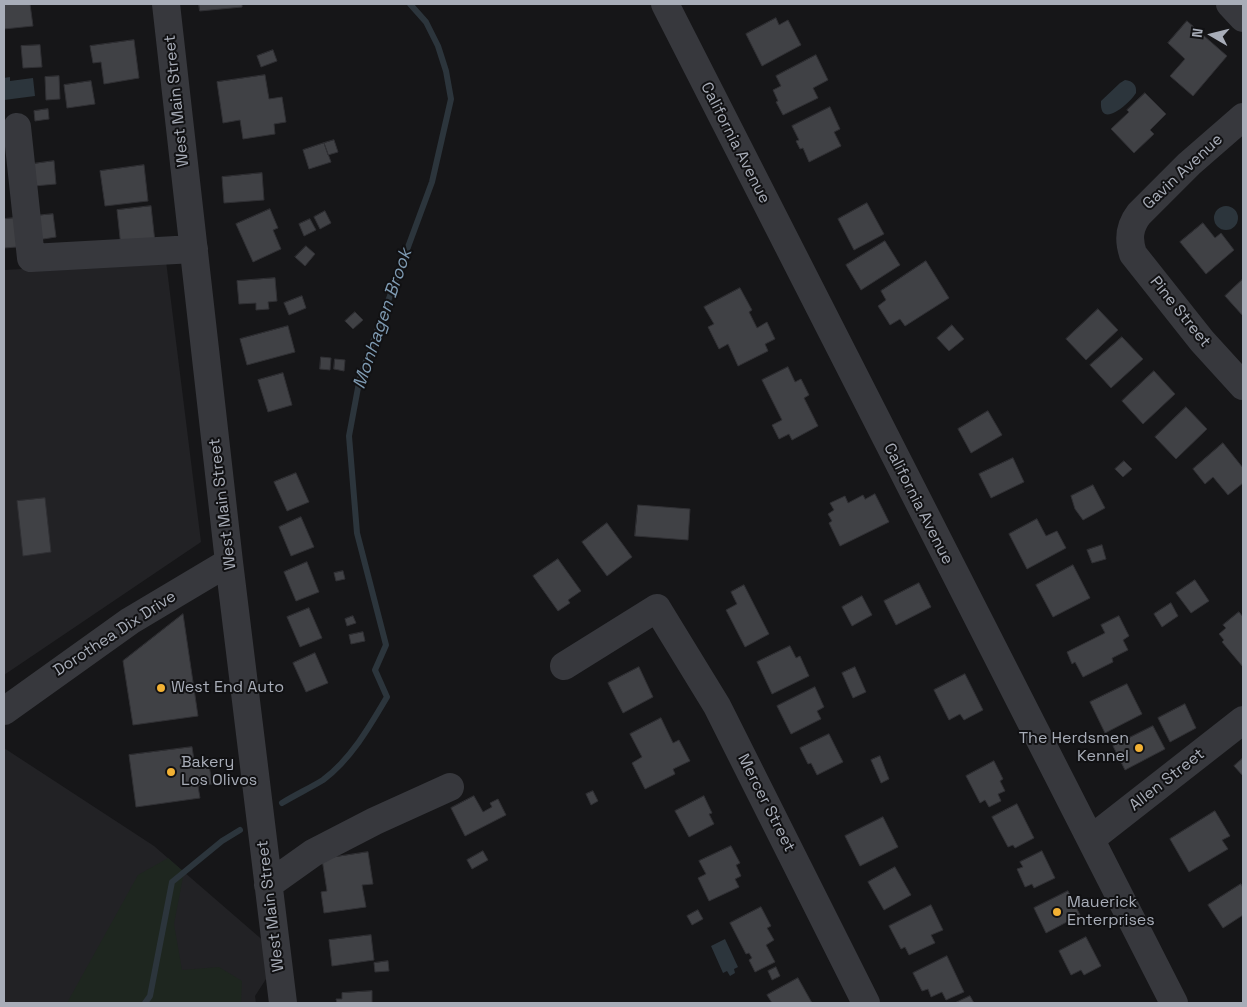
<!DOCTYPE html>
<html>
<head>
<meta charset="utf-8">
<style>
  body { margin:0 }
  #map { position:relative; width:1247px; height:1007px; overflow:hidden; background:#161618; font-family:"Space Grotesk",sans-serif }
  canvas { display:block }
  .frame { position:absolute; inset:0; border:5px solid #a8adb8; pointer-events:none }
  .north { position:absolute; left:1187px; top:10px; width:50px; height:50px; -webkit-text-stroke:4px #111113; paint-order:stroke; rotate:278deg; font-size:14px; font-weight:700; line-height:20px; text-align:center; color:#a8adb8 }
  .north::after { content:''; display:block; margin:auto; width:18px; height:22px; background:#a8adb8; clip-path:polygon(50% 0,100% 100%,50% 72%,0 100%) }
</style>
</head>
<body>
<div id="map">
<canvas width="1247" height="1007"></canvas>
<div class="frame"></div>
<div class="north">N</div>
</div>
<script>
const ctx = document.querySelector('canvas').getContext('2d');
ctx.lineJoin = 'round';
function fillPath(path, color) { ctx.fillStyle = color; ctx.fill(path, 'evenodd'); }
function trace(path, color, width, dash) { ctx.strokeStyle = color; ctx.lineWidth = width; ctx.lineCap = dash ? 'butt' : 'round'; ctx.setLineDash(dash || []); ctx.stroke(path); }
function write(font, color, halo, rows, align = 'center') {
  ctx.font = font + ' "Space Grotesk",sans-serif'; ctx.lineWidth = 4; ctx.setLineDash([]); ctx.textBaseline = 'middle'; ctx.strokeStyle = halo; ctx.fillStyle = color; for (const [text, x, y, turn = 0] of rows) {
    ctx.save(); ctx.translate(x, y); ctx.rotate((+turn || 0) * Math.PI / 180); ctx.textAlign = isNaN(turn) ? turn : align; if (halo) ctx.strokeText(text, 0, 0); ctx.fillText(text, 0, 0); ctx.restore();
  }
}
fillPath(new Path2D(`
  M166 261 201 542 4 675V270Z
  M4 748 154 846 281 956 255 996 256 1003H4Z`), '#222225');
fillPath(new Path2D(`
  M168 858 184 872 174 924 182 970 219 967 242 981 241 1003H67L138 875Z`), '#1e261f');
fillPath(new Path2D(`
  M10 77V81L33 78 35 96 4 100V78Z
  M1125 80C1133 81 1137 85 1136 93 1130 103 1099 131 1101 101L1120 83Z
  M1214 218a12 12 0 1 1 24 0a12 12 0 1 1-24 0Z
  M725 939 738 967 734 969 735 973 730 976 727 971 723 973 711 946Z`), '#2c353c');
trace(new Path2D(`
  M282 803C295 795 310 788 323 780 351 759 370 726 387 697L375 670 386 645 357 533 349 436 360 377 432 182 451 99 446 71 438 46 426 22 410 4
  M145 1003 150 996 172 882 222 841 240 830`), '#2c353c', 6);
const building = new Path2D(`
  M4 4H30L33 26 4 29Z
  M199 4H242V7L200 11Z
  M776 18 779 25 788 20 801 45 762 66 746 34Z
  M1187 21 1227 56 1193 96 1170 76 1185 59 1168 43Z
  M134 40 139 78 104 84 101 62 93 63 90 46Z
  M40 45 42 67 23 68 21 46Z
  M273 50 277 61 261 67 257 56Z
  M816 55 828 80 813 88 818 98 783 115 776 102 778 101 773 90 781 86 776 76Z
  M265 75 269 99 282 97 286 122 274 124 275 134 243 139 240 120 223 123 217 82Z
  M59 76 60 99 46 100 45 77Z
  M91 81 95 104 67 108 64 85Z
  M1145 93 1166 114 1150 130 1154 134 1134 153 1111 129 1129 112 1127 110Z
  M830 107 840 129 834 132 841 146 809 162 803 148 800 149 796 141 799 140 792 126Z
  M48 109 49 119 35 121 34 111Z
  M334 140 338 152 328 155 324 143Z
  M324 143 331 162 309 169 303 150Z
  M54 161 56 184 34 186 32 164Z
  M144 165 148 201 105 206 100 171Z
  M262 173 264 200 224 203 222 177Z
  M867 203 884 234 854 250 838 219Z
  M151 206 155 242 121 247 117 210Z
  M270 209 278 228 273 230 281 249 253 262 236 224Z
  M325 211 331 223 320 229 314 217Z
  M53 214 56 237 37 240 34 216Z
  M14 218 17 247 4 248V219Z
  M310 219 316 230 304 236 299 224Z
  M1203 223 1215 238 1221 233 1234 250 1206 274 1180 242Z
  M885 241 900 265 861 290 846 265Z
  M306 246 315 254 305 266 295 257Z
  M926 261 949 298 905 326 900 319 890 325 878 306 886 300 881 291Z
  M275 278 277 301 268 302 269 309 256 310V303L239 304 237 281Z
  M1243 279V316L1225 296Z
  M740 288 752 310 749 312 757 328 767 322 775 339 765 344 768 351 738 366 728 344 719 349 708 327 714 324 704 307Z
  M302 296 306 308 289 315 284 303Z
  M1098 309 1118 330 1086 360 1066 339Z
  M355 312 363 320 353 329 345 321Z
  M952 325 964 339 949 351 937 338Z
  M288 326 295 352 247 365 240 339Z
  M1122 337 1143 359 1111 388 1090 365Z
  M321 357 331 358 330 370 320 369Z
  M335 359 345 360 344 371 334 369Z
  M788 367 795 382 801 379 809 395 804 398 818 426 792 440 789 434 779 439 772 425 782 420 762 380Z
  M1154 371 1175 394 1143 424 1122 401Z
  M283 373 292 405 268 412 258 380Z
  M1186 407 1207 429 1176 459 1155 437Z
  M988 411 1002 435 971 453 958 429Z
  M1223 443 1243 468V483L1228 495 1213 477 1205 484 1193 469Z
  M1013 458 1024 482 991 498 979 474Z
  M1124 461 1132 469 1123 477 1115 469Z
  M296 473 309 502 287 511 274 482Z
  M1093 485 1105 508 1083 520 1075 509 1071 496Z
  M875 494 889 522 840 546 829 523 832 521 828 514 834 510 830 503 845 496 848 503 863 495 865 499Z
  M45 498 51 552 23 556 17 501Z
  M638 505 690 509 688 540 635 536Z
  M301 517 314 547 291 556 279 527Z
  M1037 519 1046 536 1057 531 1066 548 1027 569 1009 534Z
  M607 523 632 557 607 576 582 542Z
  M1102 545 1106 559 1092 563 1087 550Z
  M558 559 581 591 568 600 570 603 558 611 533 576Z
  M307 562 319 592 296 601 284 572Z
  M1073 565 1090 598 1053 617 1036 585Z
  M343 571 345 579 336 581 334 573Z
  M1195 580 1209 601 1191 613 1176 593Z
  M919 583 931 607 896 625 884 601Z
  M744 585 769 634 745 647 726 610 737 604 731 592Z
  M862 596 872 615 852 626 842 607Z
  M1171 603 1178 616 1162 627 1154 614Z
  M309 608 322 638 300 647 287 617Z
  M1239 612 1243 617V667L1222 642 1224 640 1219 634 1226 628 1223 625Z
  M183 614 198 716 133 725 123 661Z
  M353 616 356 623 347 626 345 619Z
  M1119 616 1129 636 1123 640 1128 650 1112 658 1113 662 1083 677 1075 662 1072 664 1067 652 1105 633 1101 625Z
  M363 632 365 641 351 644 349 635Z
  M790 646 796 658 800 656 809 676 772 694 757 662Z
  M315 653 328 683 306 692 293 663Z
  M639 667 653 697 623 713 608 683Z
  M855 667 866 692 853 698 842 673Z
  M965 674 983 710 964 720 960 714 949 720 934 690Z
  M1127 684 1142 714 1105 733 1090 702Z
  M815 687 824 707 817 711 821 719 791 734 777 706Z
  M1185 704 1196 728 1170 742 1158 718Z
  M661 718 673 743 679 740 690 761 673 769 675 774 645 789 632 763 642 757 630 734Z
  M1153 726 1165 749 1125 770 1113 746Z
  M829 734 843 762 817 775 811 763 808 764 800 748Z
  M192 747 194 760 208 758 212 784 198 786 200 798 136 807 129 755Z
  M880 756 889 779 881 783 871 760Z
  M1243 758V776L1234 766Z
  M994 761 1003 779 1000 781 1005 791 998 794 1001 801 989 807 985 800 980 803 966 776Z
  M593 791 598 801 591 805 586 794Z
  M474 796 483 812 492 807 490 803 498 799 506 815 465 836 451 808Z
  M704 796 712 813 709 814 714 824 689 837 675 811Z
  M1017 804 1034 838 1015 848 1013 845 1008 847 992 817Z
  M1215 811 1230 836 1222 840 1228 849 1189 872 1170 839Z
  M883 817 898 847 860 866 845 836Z
  M731 846 740 863 736 865 741 876 735 879 739 887 709 901 698 878 706 874 699 861Z
  M483 851 488 860 472 869 467 860Z
  M1042 851 1055 878 1034 888 1032 884 1025 887 1017 869 1023 867 1020 862Z
  M368 852 373 884 362 885 366 907 324 913 321 892 327 891 322 859Z
  M895 867 911 895 884 910 868 882Z
  M1241 884 1243 888V915L1223 928 1208 905Z
  M1068 891 1080 915 1046 933 1034 908Z
  M931 905 943 930 931 935 935 943 909 955 905 947 901 949 889 926Z
  M761 907 771 926 767 928 774 940 766 945 775 962 755 972 749 960 752 958 749 953 746 954 730 923Z
  M698 910 703 919 692 925 687 916Z
  M371 935 374 960 332 966 329 940Z
  M1086 937 1101 966 1084 975 1081 970 1071 975 1059 951Z
  M947 956 964 992 946 1000 942 992 931 997 928 989 922 991 913 973Z
  M388 961 389 971 375 972 374 963Z
  M776 967 780 976 772 980 768 971Z
  M798 978 812 1003H772L767 995Z
  M372 991V1003H337L336 999H342V993Z
  M970 996 974 1003H955Z`);
fillPath(building, '#404145');
trace(building, '#303034', 1);
trace(new Path2D(`
  M166 4 229 562 283 1003
  M665 4 1174 1003
  M1230 4 1243 18
  M1243 117 1189 164 1139 214C1129 227 1128 239 1133 254L1202 341 1243 386
  M17 127 31 258 194 249
  M564 666 657 608 717 706 866 1003
  M4 711 130 621 229 562
  M1091 839 1243 720
  M268 885 313 853 375 821 450 787`), '#37383d', 28);
for (const [x, y, r, color] of [
  [161,688,5,"#f2b134"],
  [1139,748,5,"#f2b134"],
  [171,772,5,"#f2b134"],
  [1057,912,5,"#f2b134"]
]) { const dot = new Path2D(); dot.arc(x, y, r, 0, 2 * Math.PI); ctx.fillStyle = color; ctx.fill(dot); trace(dot, '#111113', 2); }
write('16px', '#a8adb8', '#111113', [
  ["West Main Street",177,101,-96],
  ["California Avenue",735,143,63],
  ["Gavin Avenue",1183,172,-43],
  ["Pine Street",1180,312,51],
  ["West Main Street",223,504,-97],
  ["California Avenue",918,504,63],
  ["Dorothea Dix Drive",115,634,-33],
  ["Allen Street",1167,780,-38],
  ["Mercer Street",766,803,63],
  ["West Main Street",271,906,-97]
]);
write('16px', '#a8adb8', '#111113', [
  ["West End Auto",171,688],
  ["The Herdsmen",1129,739,"right"],
  ["Kennel",1129,757,"right"],
  ["Bakery",181,763],
  ["Los Olivos",181,781],
  ["Mauerick",1067,903],
  ["Enterprises",1067,921]
], 'left');
write('italic 18px', '#7f9bb3', '#111113', [
  ["Monhagen Brook",383,319,-71]
]);
</script>
</body>
</html>
